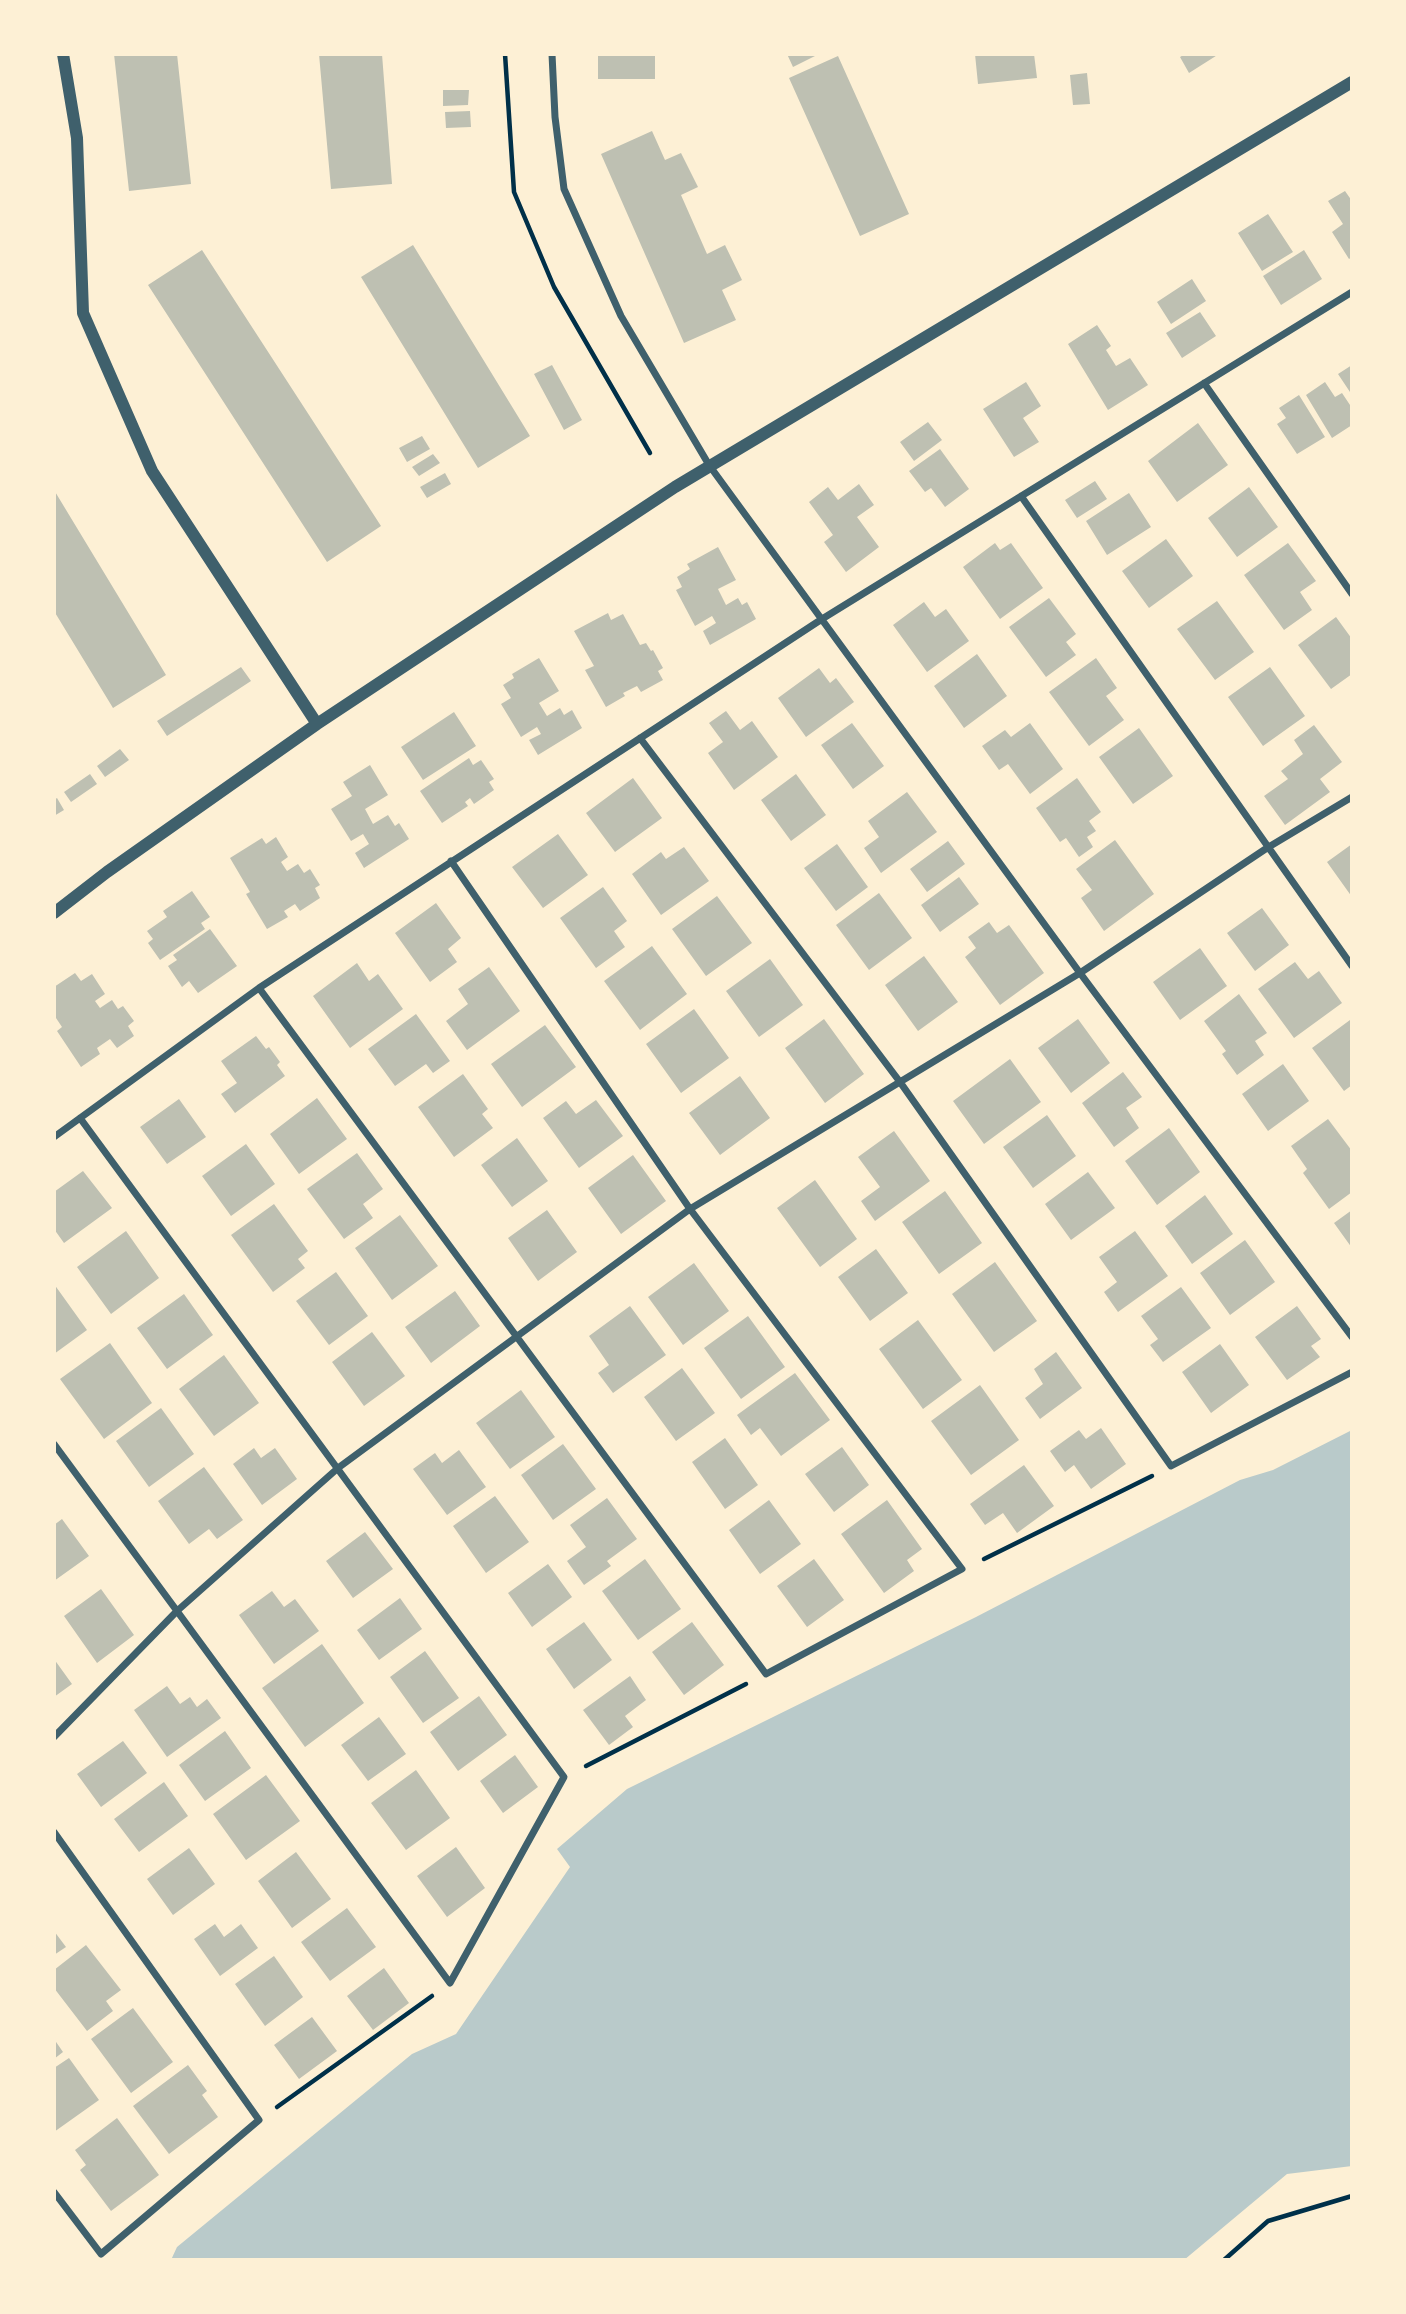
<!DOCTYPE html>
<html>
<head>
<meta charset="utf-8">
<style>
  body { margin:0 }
  #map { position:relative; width:1406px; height:2314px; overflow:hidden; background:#fdf0d5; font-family:Mulish,sans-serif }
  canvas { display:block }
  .frame { position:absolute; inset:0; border:56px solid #fdf0d5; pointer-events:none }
</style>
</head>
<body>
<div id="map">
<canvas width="1406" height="2314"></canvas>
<div class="frame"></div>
</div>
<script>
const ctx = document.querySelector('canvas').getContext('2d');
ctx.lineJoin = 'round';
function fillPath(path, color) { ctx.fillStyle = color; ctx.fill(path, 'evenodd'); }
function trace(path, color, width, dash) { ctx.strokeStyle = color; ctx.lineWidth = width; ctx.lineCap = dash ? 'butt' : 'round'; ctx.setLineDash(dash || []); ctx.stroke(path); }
fillPath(new Path2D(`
  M1352 1430V2166L1287 2174 1184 2260H171L177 2247 412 2054 456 2034 570 1867 557 1849 627 1789 976 1617 1240 1480 1273 1470Z`), '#b9caca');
fillPath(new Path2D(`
  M114 54H177L191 184 129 191Z
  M319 54H382L392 184 331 189Z
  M598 54H655V79H598Z
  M787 54H819L793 67Z
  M975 54H1034L1037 78 978 84Z
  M1185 54H1219L1189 73 1180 57Z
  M838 56 909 214 860 236 789 78Z
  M1087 73 1090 104 1073 105 1070 75Z
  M443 90H469L468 105 443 106Z
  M470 111 471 127 446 128 445 112Z
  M652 131 665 160 681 153 698 187 681 195 707 254 725 245 742 280 722 290 736 320 684 343 601 154Z
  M1345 191 1352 201V257L1349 259 1332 232 1343 224 1328 201Z
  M1268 214 1293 252 1262 271 1238 233Z
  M413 245 530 436 478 468 361 277Z
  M202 250 381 526 327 562 148 285Z
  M1304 250 1322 279 1281 305 1263 276Z
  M1192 279 1206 301 1171 324 1157 302Z
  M1200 312 1216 336 1182 358 1166 333Z
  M1097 325 1111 346 1106 350 1116 366 1130 358 1148 385 1108 410 1068 344Z
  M552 365 582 420 564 430 534 374Z
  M1352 365V395L1338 374Z
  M1026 382 1041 406 1023 418 1039 442 1014 457 983 409Z
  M1325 382 1335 397 1342 393 1352 408V425L1332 438 1306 395Z
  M1299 395 1325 437 1297 454 1277 424 1286 418 1279 408Z
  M928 422 942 440 914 461 900 442Z
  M1198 423 1228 465 1177 502 1148 461Z
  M422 436 430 449 407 462 399 448Z
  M940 449 969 489 945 507 931 488 925 492 909 471Z
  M433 454 440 463 419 476 412 467Z
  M445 473 451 484 427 498 420 487Z
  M1095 481 1107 499 1077 518 1065 500Z
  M859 484 874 505 857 517 879 547 846 572 824 542 833 535 809 502 828 487 838 500Z
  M1249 487 1278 527 1237 557 1208 518Z
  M54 490 166 675 113 708 54 611Z
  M1129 493 1151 527 1107 555 1086 521Z
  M1166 539 1193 576 1149 608 1122 571Z
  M995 543 1000 550 1011 543 1043 588 1000 619 963 567Z
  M1288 543 1316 581 1300 592 1312 610 1284 630 1244 575Z
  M718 547 736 580 718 589 726 605 738 598 742 605 747 602 756 619 710 645 703 631 716 623 712 616 695 626 676 590 682 587 677 577 690 569 687 564Z
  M1049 598 1076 634 1066 642 1076 655 1046 677 1009 627Z
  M1217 601 1254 652 1215 680 1177 629Z
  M924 602 935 617 946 609 969 641 927 672 893 625Z
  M608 613 611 620 623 614 640 645 646 643 651 651 653 650 663 668 658 671 663 680 641 692 637 686 623 693 625 696 606 707 585 670 594 666 574 631Z
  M1336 617 1352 639V674L1331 689 1298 645Z
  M977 654 1007 696 964 728 934 686Z
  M539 658 559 691 539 703 547 716 560 708 564 715 572 710 582 728 538 755 529 740 541 734 537 727 521 737 501 704 511 698 503 685 514 678 512 674Z
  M1096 658 1117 688 1106 696 1124 720 1089 746 1049 692Z
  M241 667 251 681 167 736 157 721Z
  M1270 667 1305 716 1263 746 1228 697Z
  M819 668 830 683 836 678 854 702 806 737 778 698Z
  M726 711 740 730 752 721 778 757 734 790 708 753 723 742 709 723Z
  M454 712 476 746 423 780 401 747Z
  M852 723 884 766 853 789 821 745Z
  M1030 723 1063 769 1030 794 1008 764 999 770 982 746 1005 730 1011 737Z
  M1314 725 1342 762 1320 779 1330 792 1285 825 1264 796 1288 779 1281 771 1303 754 1294 740Z
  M1139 728 1173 776 1133 804 1099 757Z
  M120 749 129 760 105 777 97 766Z
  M469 758 473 765 481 760 494 779 489 782 494 790 474 804 470 798 465 802 468 806 442 823 420 791Z
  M370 765 388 795 365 809 373 824 388 815 395 826 399 823 409 839 364 868 355 853 369 844 363 834 351 841 331 809 352 796 343 782Z
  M90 774 97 784 71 802 64 792Z
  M796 774 826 815 791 841 761 800Z
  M633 778 662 818 615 852 586 813Z
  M1077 778 1101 812 1089 821 1096 831 1087 837 1093 847 1079 857 1066 838 1060 842 1036 808Z
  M907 792 937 832 881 873 864 848 879 837 868 821Z
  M57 798 64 810 54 816V800Z
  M558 834 588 875 543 908 512 867Z
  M276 837 288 857 281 862 287 871 298 864 304 873 310 869 320 885 315 888 320 898 300 911 295 904 284 911 288 917 267 929 246 894 250 892 230 858 262 838 266 844Z
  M1115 840 1154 894 1104 931 1081 898 1092 890 1076 869Z
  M948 841 965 864 927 892 910 869Z
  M837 844 868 887 836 911 804 868Z
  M1352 844V897L1327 862Z
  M684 847 709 881 661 915 632 874 661 852 666 859Z
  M959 877 979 904 940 932 921 905Z
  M603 887 627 921 614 931 625 947 596 968 560 918Z
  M192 891 210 917 201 923 205 929 160 960 148 943 153 939 147 931 167 917 163 911Z
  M879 893 912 938 869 970 836 925Z
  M717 896 752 943 706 976 672 929Z
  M436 903 461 938 448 949 457 962 430 982 395 933Z
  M1262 908 1289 945 1255 971 1227 933Z
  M989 922 997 933 1009 925 1044 973 1000 1005 965 957 976 948 968 937Z
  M210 929 237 966 198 993 189 981 182 987 168 966 177 960 173 955Z
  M652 946 687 994 640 1030 604 981Z
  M1200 948 1227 986 1180 1020 1153 982Z
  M924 956 958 1002 918 1031 885 985Z
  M770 959 803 1005 759 1037 726 991Z
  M1295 962 1308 979 1319 971 1342 1003 1294 1038 1258 989Z
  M357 963 369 981 378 974 403 1009 350 1048 313 996Z
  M489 967 520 1011 467 1050 446 1021 468 1004 458 989Z
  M75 973 81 981 92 974 105 994 95 1001 100 1008 112 1000 118 1009 123 1006 134 1021 128 1026 134 1036 117 1048 110 1039 97 1048 100 1054 81 1067 57 1031 62 1027 54 1015V987Z
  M1239 994 1267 1033 1255 1041 1264 1055 1237 1075 1222 1054 1226 1051 1204 1021Z
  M694 1009 729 1058 681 1093 646 1044Z
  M416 1014 450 1061 433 1073 426 1064 395 1086 368 1049Z
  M824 1019 864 1074 825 1103 785 1048Z
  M1078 1019 1110 1063 1071 1093 1038 1048Z
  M1350 1020 1352 1085 1344 1091 1312 1048Z
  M545 1025 576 1067 522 1107 491 1064Z
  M256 1036 266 1049 269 1047 280 1062 277 1065 285 1076 235 1113 221 1094 237 1083 221 1061Z
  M1010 1059 1041 1102 984 1144 953 1101Z
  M1283 1064 1309 1101 1268 1131 1242 1094Z
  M1123 1072 1142 1097 1126 1108 1139 1128 1114 1147 1082 1103Z
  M463 1074 488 1109 482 1114 493 1128 454 1157 418 1107Z
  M740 1076 770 1118 720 1155 689 1113Z
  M317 1098 347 1139 299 1174 270 1134Z
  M179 1099 206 1137 167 1164 140 1127Z
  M596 1100 623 1136 579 1168 543 1118 566 1101 576 1114Z
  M1047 1115 1076 1156 1033 1188 1003 1147Z
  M1328 1119 1352 1151V1192L1329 1209 1303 1173 1307 1169 1291 1146Z
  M1169 1128 1200 1172 1157 1205 1125 1161Z
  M894 1131 930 1181 875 1221 861 1201 880 1187 858 1157Z
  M517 1138 548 1181 512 1207 481 1165Z
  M246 1144 275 1184 231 1216 202 1176Z
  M357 1153 383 1189 363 1204 373 1218 344 1239 307 1189Z
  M633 1155 666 1201 621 1234 588 1188Z
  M83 1171 112 1208 64 1243 54 1229V1192Z
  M1088 1172 1115 1208 1071 1240 1045 1204Z
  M815 1180 857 1239 820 1267 777 1208Z
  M945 1191 982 1243 939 1274 902 1222Z
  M1205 1195 1233 1234 1192 1264 1165 1226Z
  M274 1204 308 1251 298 1259 305 1268 273 1292 231 1235Z
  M547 1210 577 1252 538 1281 508 1238Z
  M1352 1210V1248L1334 1223Z
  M400 1215 438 1266 392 1300 355 1248Z
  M126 1231 159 1278 111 1314 77 1267Z
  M1135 1231 1168 1276 1118 1312 1104 1292 1117 1282 1099 1257Z
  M1245 1240 1275 1282 1230 1315 1200 1273Z
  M876 1249 908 1293 870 1321 838 1277Z
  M995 1262 1037 1321 994 1352 952 1294Z
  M694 1263 729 1311 683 1345 648 1297Z
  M336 1272 368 1316 329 1345 296 1301Z
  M54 1284 87 1330 54 1354Z
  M1181 1287 1211 1328 1163 1362 1150 1345 1158 1339 1141 1316Z
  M455 1291 480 1326 431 1363 405 1327Z
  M184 1294 213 1335 167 1369 137 1328Z
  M630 1306 666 1355 613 1393 598 1373 609 1365 589 1336Z
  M1297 1306 1321 1339 1311 1346 1320 1357 1287 1380 1255 1337Z
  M748 1316 785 1367 741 1399 704 1348Z
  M918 1320 962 1380 923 1409 879 1349Z
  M372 1332 405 1376 364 1406 332 1362Z
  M110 1343 152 1403 104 1439 60 1379Z
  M1220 1344 1249 1385 1211 1413 1182 1372Z
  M1056 1352 1082 1388 1040 1419 1025 1398 1043 1384 1034 1369Z
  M224 1355 259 1403 214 1436 179 1389Z
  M682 1368 715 1413 676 1441 644 1397Z
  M795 1373 830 1420 781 1456 760 1428 751 1435 737 1415Z
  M980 1385 1019 1440 971 1475 931 1421Z
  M521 1390 555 1437 510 1469 476 1423Z
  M161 1408 194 1454 149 1487 116 1441Z
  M1101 1428 1126 1464 1091 1489 1074 1465 1065 1472 1050 1451 1079 1430 1086 1439Z
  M725 1438 758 1485 725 1509 692 1462Z
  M563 1444 596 1489 553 1520 521 1475Z
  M842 1447 869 1485 834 1512 805 1474Z
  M254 1448 261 1458 275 1448 297 1479 262 1505 233 1464Z
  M459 1450 486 1487 447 1515 413 1469 435 1453 442 1463Z
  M1024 1465 1054 1506 1017 1533 1003 1513 985 1525 970 1504Z
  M204 1467 243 1520 217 1539 209 1529 189 1544 158 1501Z
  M495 1496 529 1542 486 1573 453 1526Z
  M607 1498 637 1539 607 1561 611 1566 584 1585 567 1561 586 1547 570 1525Z
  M769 1500 801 1544 760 1574 729 1530Z
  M887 1500 922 1549 907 1560 914 1571 884 1593 841 1534Z
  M62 1519 89 1556 54 1581V1525Z
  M365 1532 393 1569 353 1598 326 1561Z
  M645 1559 681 1609 638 1640 602 1591Z
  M814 1559 844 1600 807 1627 777 1586Z
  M548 1564 572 1597 532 1627 508 1593Z
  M101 1589 134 1635 97 1663 64 1616Z
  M272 1591 284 1607 295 1599 319 1631 274 1664 239 1615Z
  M400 1598 422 1629 379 1660 357 1630Z
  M584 1622 612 1660 574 1689 546 1649Z
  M692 1622 724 1665 684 1695 652 1652Z
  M322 1644 364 1703 305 1747 262 1688Z
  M425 1651 459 1698 423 1723 390 1677Z
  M54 1659 72 1684 54 1697Z
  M630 1676 646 1700 625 1716 633 1727 609 1745 583 1710Z
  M167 1686 180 1704 190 1697 197 1707 207 1699 221 1718 167 1757 134 1710Z
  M479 1696 507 1735 458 1771 430 1732Z
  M379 1717 406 1754 368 1781 341 1745Z
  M225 1731 251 1768 205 1801 179 1765Z
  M123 1741 147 1773 101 1807 77 1774Z
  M515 1755 538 1787 503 1813 480 1781Z
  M416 1770 450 1818 406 1850 371 1803Z
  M266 1775 300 1821 246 1860 213 1814Z
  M164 1782 188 1816 139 1852 114 1819Z
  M456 1847 485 1888 447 1917 417 1876Z
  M189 1848 215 1884 173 1915 147 1879Z
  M296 1852 331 1899 292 1928 258 1881Z
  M347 1908 376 1947 330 1981 301 1942Z
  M215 1924 224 1937 241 1924 258 1948 220 1976 194 1939Z
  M54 1931 66 1947 54 1955Z
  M86 1945 121 1990 106 2001 113 2011 87 2031 54 1988V1970Z
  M274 1956 303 1997 265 2026 235 1984Z
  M384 1968 409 2003 373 2030 347 1996Z
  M133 2008 173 2062 131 2093 91 2039Z
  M312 2017 337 2051 299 2079 274 2045Z
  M54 2039 63 2052 54 2059Z
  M69 2058 99 2100 54 2132V2068Z
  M188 2065 207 2091 202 2095 218 2117 169 2154 133 2106Z
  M117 2118 159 2175 111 2211 80 2170 86 2165 75 2150Z`), '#bec0b2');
trace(new Path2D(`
  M505 54 514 192 554 287 650 453
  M984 1559 1152 1476
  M586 1766 746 1684
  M277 2107 432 1996
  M1224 2260 1268 2221 1352 2196`), '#003049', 4.5);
trace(new Path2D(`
  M1204 383 1352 594
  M1021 496 1352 966
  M640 738 900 1082 1171 1466 1352 1372
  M1352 797 1267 848 1080 973 1352 1337
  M259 988 766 1674 962 1569 690 1209 451 861
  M54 1137 259 988 822 619 1352 292
  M54 1444 177 1611 338 1468 690 1209 1080 973 709 465 621 316 564 189 555 117 552 54
  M54 1737 177 1611 450 1983 564 1777 80 1118
  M54 1832 259 2120 101 2254 54 2192`), '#3f606c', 7);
trace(new Path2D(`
  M63 54 77 138 83 313 152 471 317 724
  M54 913 107 872 317 724 675 487 1352 82`), '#3f606c', 12);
</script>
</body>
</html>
